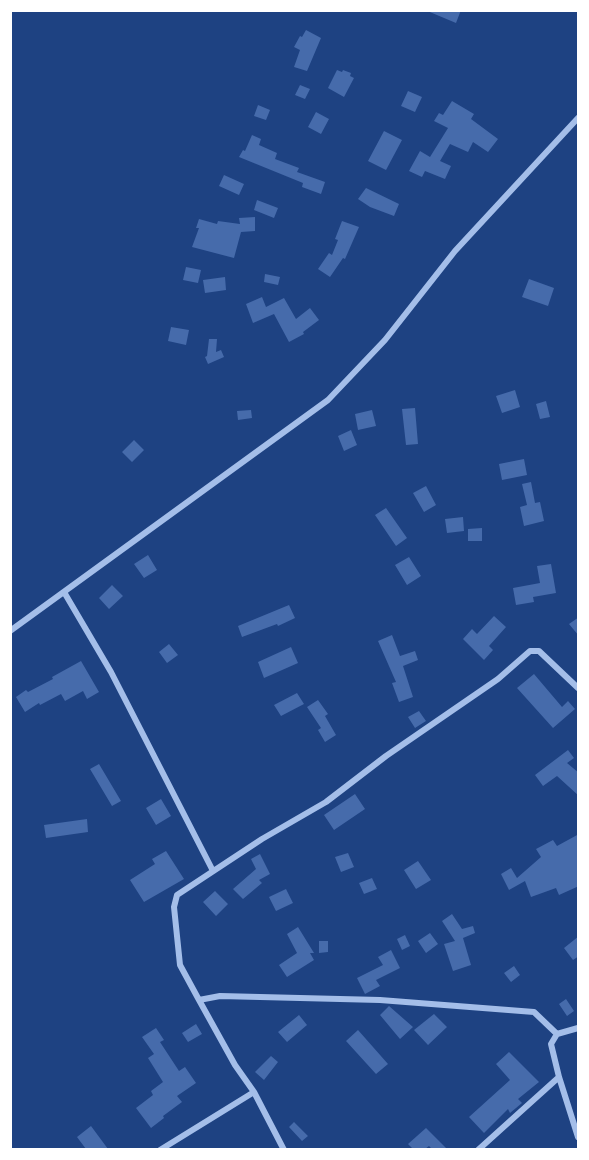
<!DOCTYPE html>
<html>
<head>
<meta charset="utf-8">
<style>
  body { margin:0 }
  #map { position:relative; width:589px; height:1160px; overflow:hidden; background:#1e4282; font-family:"Roboto Condensed",sans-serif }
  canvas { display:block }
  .frame { position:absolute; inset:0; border:12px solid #fff; pointer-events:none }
</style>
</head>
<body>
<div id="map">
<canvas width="589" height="1160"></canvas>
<div class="frame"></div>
</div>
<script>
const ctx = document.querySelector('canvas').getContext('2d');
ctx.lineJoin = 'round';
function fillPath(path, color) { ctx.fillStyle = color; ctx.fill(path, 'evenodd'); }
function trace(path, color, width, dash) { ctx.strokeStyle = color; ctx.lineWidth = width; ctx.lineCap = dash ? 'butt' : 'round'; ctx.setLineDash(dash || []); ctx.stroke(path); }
fillPath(new Path2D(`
  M425 10H461L456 23Z
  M306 30 321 38 307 71 294 67 300 50 294 47 300 36 302 37Z
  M337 70 342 72 343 70 351 73 350 76 354 78 344 97 328 88Z
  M300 85 310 89 305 99 295 95Z
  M408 91 422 97 415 112 401 106Z
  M452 101 474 114 471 119 498 139 488 152 473 142 468 152 450 144 440 161 451 166 445 179 425 171 422 177 409 171 420 151 430 157 448 128 434 121 439 113 443 115Z
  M258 105 270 110 266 120 254 116Z
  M316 112 329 119 321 134 308 127Z
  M384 131 402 140 386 170 368 161Z
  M252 135 261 139 259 145 277 153 275 159 299 168 297 172 325 182 321 194 302 187 303 183 239 157 243 150 245 151Z
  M224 175 244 184 239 195 219 186Z
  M366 188 399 204 394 216 370 207 358 199Z
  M257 200 278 208 274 218 254 210Z
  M255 217V231L241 232 234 258 192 247 199 228H196L199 219 217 224 218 221 240 224 239 218Z
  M342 221 359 227 345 259 343 258 330 277 318 269 329 253 332 255 338 240 335 239Z
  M186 267 201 270 198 283 183 280Z
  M265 274 280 277 278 285 264 282Z
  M225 277 226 290 205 293 203 280Z
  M529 279 554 288 548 306 522 297Z
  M262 297 266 307 284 298 296 319 310 308 319 320 303 332 304 334 289 342 274 314 253 323 246 304Z
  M171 327 189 330 186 345 168 341Z
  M209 339H217L216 352 221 350 224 357 208 364 205 357 207 356Z
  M515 390 520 407 502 413 496 396Z
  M546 401 550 417 540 419 536 404Z
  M415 408 418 444 406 445 402 409Z
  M251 410 252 418 238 420 237 411Z
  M372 410 376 426 358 430 355 414Z
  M351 430 357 445 344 451 338 436Z
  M134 440 144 450 132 462 122 452Z
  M524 459 527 475 502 480 499 464Z
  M531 482 535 503 540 502 544 521 524 526 520 507 527 505 522 484Z
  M426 486 436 505 424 512 413 493Z
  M386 508 407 538 396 546 375 515Z
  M463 517 464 531 447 533 445 519Z
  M482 528V541H468V529Z
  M148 555 157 570 144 578 134 564Z
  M409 557 421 576 407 585 395 565Z
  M551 564 556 593 533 597 534 602 516 605 513 588 540 583 537 566Z
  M112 585 123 596 109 609 99 598Z
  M289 605 295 618 278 626 277 624 242 637 238 626Z
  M494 616 506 627 489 646 493 650 484 660 463 639 472 629 477 634Z
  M579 617V636L569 624Z
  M392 635 400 656 415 651 418 660 403 666 413 697 399 702 392 683 396 682 378 641Z
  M169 644 178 655 167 663 159 652Z
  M291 647 298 663 264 678 258 662Z
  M81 661 99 692 87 699 83 691 65 701 61 694 40 705 39 703 25 712 16 697 26 690 28 692 53 679 52 677Z
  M534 674 562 707 568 701 575 709 553 728 517 688Z
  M297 693 304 704 281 716 274 705Z
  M318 700 328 714 325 716 336 735 325 742 318 730 321 728 307 707Z
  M419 711 426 721 415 728 408 717Z
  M568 750 574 758 567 763 579 773V796L557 776 543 786 535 775Z
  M99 764 121 801 112 806 90 769Z
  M355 794 365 809 334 830 324 815Z
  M161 799 171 816 156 825 146 808Z
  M87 819 88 832 46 838 44 825Z
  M579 834V886L559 895 556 888 531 897 525 881 509 890 501 874 511 868 517 878 541 857 536 849 553 840 557 846Z
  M166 851 184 879 144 902 130 880 155 864 152 859Z
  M348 853 354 867 341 872 335 857Z
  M260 854 270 874 259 880 262 883 243 899 233 889 256 869 251 859Z
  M418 861 431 880 416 889 404 870Z
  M372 878 377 889 364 894 359 883Z
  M286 889 293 903 276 911 269 897Z
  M215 891 228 904 216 916 203 902Z
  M452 914 462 929 473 926 475 933 463 938 471 965 453 971 444 944 455 941 442 921Z
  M298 927 314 953H310L314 960 287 977 279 965 297 953 287 934Z
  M430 933 438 944 426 953 418 941Z
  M405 935 410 946 402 950 397 939Z
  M579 936V956L573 960 564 948Z
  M319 941H328V952L319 953Z
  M391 950 400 968 376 980 380 986 365 994 357 978 383 965 378 957Z
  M514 966 520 975 511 982 504 973Z
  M566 999 574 1011 567 1016 559 1004Z
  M389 1006 413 1027 400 1039 380 1015Z
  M434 1014 447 1027 428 1045 414 1030Z
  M299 1015 307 1025 287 1042 278 1032Z
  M196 1024 202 1034 188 1042 182 1033Z
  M156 1028 164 1040 160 1042 179 1071 185 1067 196 1083 177 1096 182 1102 163 1116 164 1118 151 1128 136 1108 153 1095 151 1091 163 1082 148 1058 154 1054 142 1037Z
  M358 1030 388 1064 376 1074 346 1041Z
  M509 1052 539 1082 518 1099 522 1103 510 1113 508 1109 484 1133 469 1117 510 1080 496 1064Z
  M271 1056 278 1062 264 1080 255 1072Z
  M294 1122 308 1136 302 1141 289 1127Z
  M91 1126 108 1149H86L77 1137Z
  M426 1128 447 1149H432L429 1146 425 1149H413L408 1144Z`), '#466bab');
trace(new Path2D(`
  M64 592 111 672 213 871
  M10 631 328 400 385 340 455 251 578 118
  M199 1000 235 1065 254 1092 284 1150
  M578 1028 557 1034 551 1044 559 1077 578 1137
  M557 1034 534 1012 380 1000 220 996 199 1000 180 965 174 907 177 895 262 839 326 802 386 756 498 679 530 651H539L578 688
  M160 1150 254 1092
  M478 1150 559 1077`), '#a4bee9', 6);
</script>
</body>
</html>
